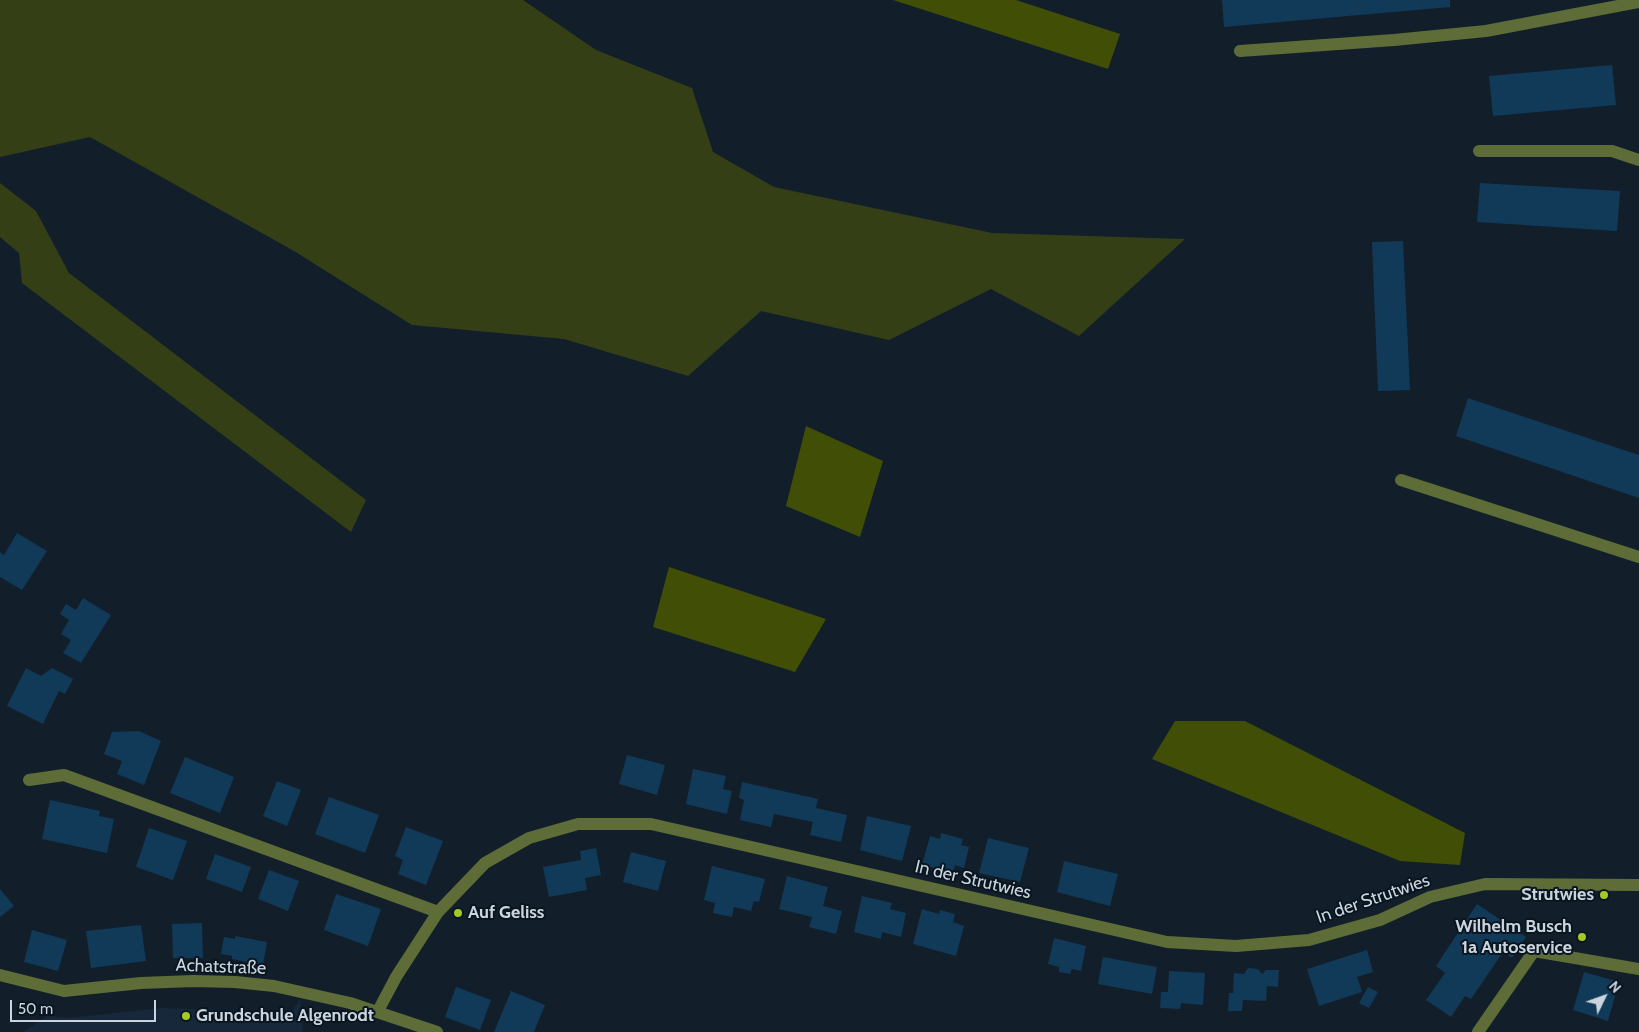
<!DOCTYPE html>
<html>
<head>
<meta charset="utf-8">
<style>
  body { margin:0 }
  #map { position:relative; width:1639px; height:1032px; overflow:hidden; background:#121f2b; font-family:Cabin,sans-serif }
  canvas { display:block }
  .north { position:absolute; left:1579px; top:972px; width:50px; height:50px; -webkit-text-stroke:4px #091621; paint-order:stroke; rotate:48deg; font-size:14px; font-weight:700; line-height:20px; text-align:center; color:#cbd4dc }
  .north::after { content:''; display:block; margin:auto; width:18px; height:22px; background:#cbd4dc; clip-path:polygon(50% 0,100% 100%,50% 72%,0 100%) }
  .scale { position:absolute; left:10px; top:1000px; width:146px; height:22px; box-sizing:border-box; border:2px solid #cbd4dc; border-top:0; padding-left:6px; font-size:15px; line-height:18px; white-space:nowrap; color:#cbd4dc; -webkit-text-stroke:4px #091621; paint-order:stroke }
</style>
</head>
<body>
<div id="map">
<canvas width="1639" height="1032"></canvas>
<div class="north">N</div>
<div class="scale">50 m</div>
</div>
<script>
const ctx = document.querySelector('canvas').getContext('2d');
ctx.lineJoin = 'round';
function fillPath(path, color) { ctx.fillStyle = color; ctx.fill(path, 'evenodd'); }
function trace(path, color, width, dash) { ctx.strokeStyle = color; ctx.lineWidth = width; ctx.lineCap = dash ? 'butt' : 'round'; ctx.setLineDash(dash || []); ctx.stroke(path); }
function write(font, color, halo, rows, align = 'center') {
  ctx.font = font + ' Cabin,sans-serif'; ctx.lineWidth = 4; ctx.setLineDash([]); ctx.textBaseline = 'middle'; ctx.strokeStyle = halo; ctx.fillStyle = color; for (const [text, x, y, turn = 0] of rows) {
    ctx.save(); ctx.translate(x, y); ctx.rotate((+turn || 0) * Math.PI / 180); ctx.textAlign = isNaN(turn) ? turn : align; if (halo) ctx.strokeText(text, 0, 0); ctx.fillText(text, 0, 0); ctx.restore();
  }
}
fillPath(new Path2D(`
  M300 999 303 1032H23L47 1016 70 1018 161 1008 226 1010 262 1013 288 1018Z`), '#162839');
fillPath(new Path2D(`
  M0 0H523L596 50 692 88 713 152 774 187 992 233 1185 239 1079 336 991 289 889 340 761 311 688 376 564 339 412 325 294 251 90 137 0 157Z
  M0 183 36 211 69 273 366 500 351 532 22 283 19 253 0 237Z`), '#343f15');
fillPath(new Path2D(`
  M893 0H1016L1120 34 1108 69Z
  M806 426 883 461 860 537 786 506Z
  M669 567 826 619 795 672 653 627Z
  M1175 721H1245L1465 833 1460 865 1400 861 1152 759Z`), '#404f05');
fillPath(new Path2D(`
  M1222 0H1450V7L1224 27Z
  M1612 65 1616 105 1493 116 1489 76Z
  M1480 183 1620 191 1617 231 1477 222Z
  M1403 241 1410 390 1378 391 1372 242Z
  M1468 398 1639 455V498L1456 436Z
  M17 533 47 551 22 590 0 577V552L4 555Z
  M83 598 111 615 81 663 63 653 71 640 61 634 69 620 60 614 66 604 76 610Z
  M26 668 41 676 52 668 73 679 65 694 59 691 43 724 7 706Z
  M139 731 161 741 144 785 117 774 122 761 104 754 112 732Z
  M627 755 665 765 657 795 619 784Z
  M185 757 234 777 220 813 170 793Z
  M693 769 726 776 723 789 732 791 727 814 686 804Z
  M277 781 301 790 287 826 263 816Z
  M742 782 818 799 816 808 847 815 841 842 810 835 813 822 774 814 771 827 740 820 744 800 739 798Z
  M329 797 379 815 365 853 315 834Z
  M50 800 100 811 99 816 114 819 107 853 42 839Z
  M867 816 911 826 902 861 860 850Z
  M406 827 443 841 426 885 398 874 403 860 395 856Z
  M149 828 187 841 173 880 136 867Z
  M941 833 963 839 961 845 969 847 964 868 955 865 953 873 922 865 930 836 940 839Z
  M988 838 1029 848 1020 882 979 873Z
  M596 848 601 875 585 878 587 890 549 897 543 867 581 860 580 851Z
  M631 852 666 861 658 891 623 882Z
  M215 854 251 867 242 892 206 879Z
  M1064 861 1118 874 1110 906 1057 892Z
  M712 866 765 879 759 902 754 901 751 911 734 907 732 917 713 913 715 903 704 900Z
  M269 870 299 881 288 911 258 899Z
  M787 876 828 887 823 906 842 911 836 934 809 927 812 917 779 909Z
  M0 889 14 906 0 917Z
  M336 894 381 909 368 946 324 930Z
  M862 896 892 903 890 909 906 913 901 937 882 932 881 939 854 932Z
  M1477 904 1526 937 1512 958 1503 952 1471 999 1465 996 1451 1017 1426 1000 1445 973 1436 966Z
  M922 909 939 914 940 910 955 914 953 922 964 926 956 956 913 944Z
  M202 923 203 958H173L172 924Z
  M141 925 146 961 91 968 86 931Z
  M32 930 67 940 58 971 24 962Z
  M235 936 267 942 263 965 232 959V956L221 954 224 937 235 939Z
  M1054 938 1086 946 1081 971 1072 969 1070 974 1059 972V967L1048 964Z
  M1367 950 1373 972 1357 977 1362 992 1319 1006 1307 969Z
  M1103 957 1157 967 1152 994 1098 984Z
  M1248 968 1258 969 1262 974 1266 970H1279L1278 987 1267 986 1266 1001 1243 1000 1242 1011H1228L1229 993H1233L1234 973 1244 974Z
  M1169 971 1205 973 1203 1005 1181 1003 1180 1009 1160 1008 1161 992H1168Z
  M1584 972 1619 982 1608 1021 1573 1010Z
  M456 987 491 1000 480 1030 445 1017Z
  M1368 987 1378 992 1369 1008 1359 1003Z
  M511 991 545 1005 534 1032H494Z`), '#113958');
trace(new Path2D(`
  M1240 51 1394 40 1486 31 1639 2
  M1479 151H1612L1639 160
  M1401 480 1639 557
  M29 780 64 775 438 912
  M0 975 64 991 141 983 193 981 235 982 274 986 350 1003 437 1032
  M378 1011 396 977 438 912 485 863 529 838 578 824H651L1167 942 1236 946 1309 940 1380 920 1430 897 1485 884 1639 885
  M1478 1032 1534 951 1639 969`), '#5e6d37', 12);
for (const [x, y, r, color] of [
  [1604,895,5,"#a5c823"],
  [458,913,5,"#a5c823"],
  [1582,937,5,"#a5c823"],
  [186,1016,5,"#a5c823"]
]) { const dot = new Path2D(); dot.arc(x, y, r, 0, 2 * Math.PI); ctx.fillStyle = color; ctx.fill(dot); trace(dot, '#091621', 2); }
write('18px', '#cbd4dc', '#091621', [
  ["In der Strutwies",973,880,13],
  ["In der Strutwies",1373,899,-19],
  ["Achatstraße",221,967,2]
]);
write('bold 18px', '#cbd4dc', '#091621', [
  ["Strutwies",1594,895],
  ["Auf Geliss",468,913,"left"],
  ["Wilhelm Busch",1572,927],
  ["1a Autoservice",1572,948],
  ["Grundschule Algenrodt",196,1016,"left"]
], 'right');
</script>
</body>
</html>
